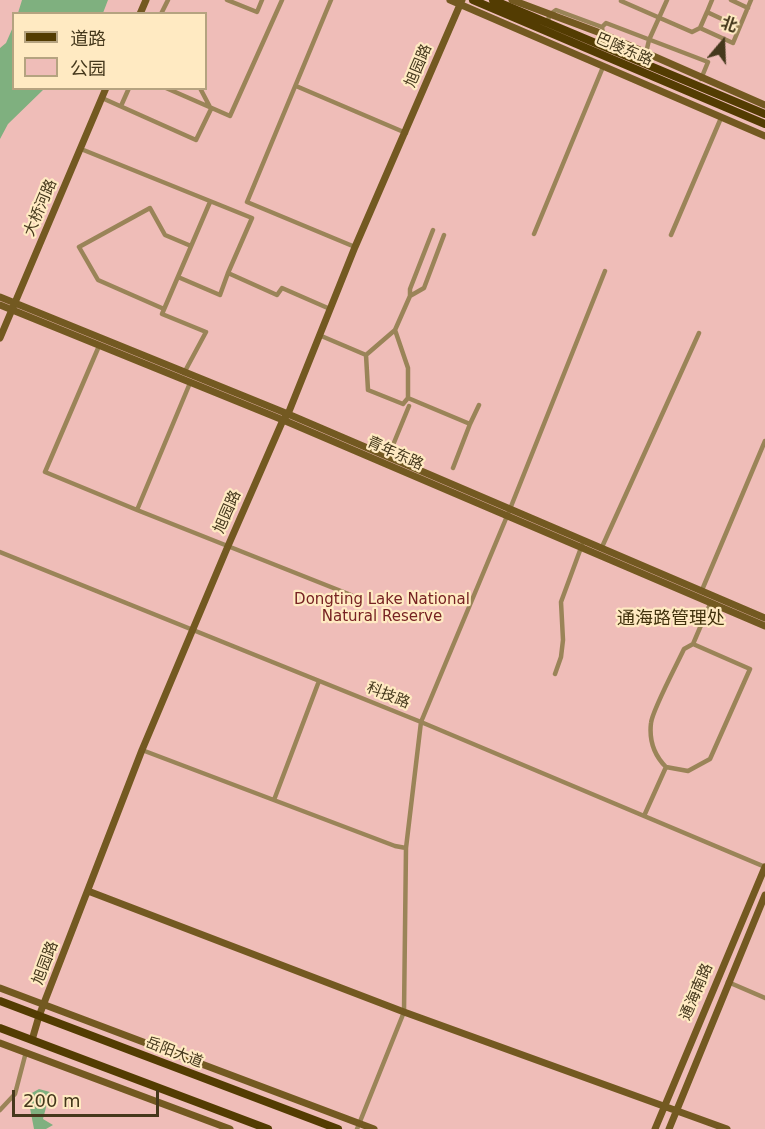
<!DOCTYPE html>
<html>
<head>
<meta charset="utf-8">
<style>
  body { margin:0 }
  #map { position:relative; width:765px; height:1129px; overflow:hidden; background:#fddb96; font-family:"DejaVu Sans","Noto Sans SC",sans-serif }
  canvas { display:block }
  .legend { position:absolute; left:12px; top:12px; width:195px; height:78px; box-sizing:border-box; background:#ffeac2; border:2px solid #b5a380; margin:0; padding:8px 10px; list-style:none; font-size:18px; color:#45381c }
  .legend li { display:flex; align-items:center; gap:12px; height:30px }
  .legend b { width:30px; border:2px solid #b5a380 }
  .north { position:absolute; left:693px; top:12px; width:60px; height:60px; -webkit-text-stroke:4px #ffeac2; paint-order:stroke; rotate:19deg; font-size:16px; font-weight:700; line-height:24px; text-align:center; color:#45381c }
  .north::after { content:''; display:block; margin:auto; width:21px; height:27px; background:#45381c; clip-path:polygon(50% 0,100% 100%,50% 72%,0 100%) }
  .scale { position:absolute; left:12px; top:1090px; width:147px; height:27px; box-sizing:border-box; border:3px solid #45381c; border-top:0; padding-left:8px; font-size:18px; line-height:21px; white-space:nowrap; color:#45381c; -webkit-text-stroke:4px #ffeac2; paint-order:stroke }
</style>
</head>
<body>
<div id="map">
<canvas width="765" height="1129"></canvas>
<ul class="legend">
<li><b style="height:8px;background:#533c02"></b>道路</li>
<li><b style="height:16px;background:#efbdb8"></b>公园</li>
</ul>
<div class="north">北</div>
<div class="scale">200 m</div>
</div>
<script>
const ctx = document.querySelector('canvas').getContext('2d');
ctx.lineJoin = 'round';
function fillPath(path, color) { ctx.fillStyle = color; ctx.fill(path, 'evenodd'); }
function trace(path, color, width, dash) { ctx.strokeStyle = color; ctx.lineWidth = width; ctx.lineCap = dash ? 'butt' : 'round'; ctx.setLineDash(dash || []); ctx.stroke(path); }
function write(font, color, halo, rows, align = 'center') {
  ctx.font = font + ' "DejaVu Sans","Noto Sans SC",sans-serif'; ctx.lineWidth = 4.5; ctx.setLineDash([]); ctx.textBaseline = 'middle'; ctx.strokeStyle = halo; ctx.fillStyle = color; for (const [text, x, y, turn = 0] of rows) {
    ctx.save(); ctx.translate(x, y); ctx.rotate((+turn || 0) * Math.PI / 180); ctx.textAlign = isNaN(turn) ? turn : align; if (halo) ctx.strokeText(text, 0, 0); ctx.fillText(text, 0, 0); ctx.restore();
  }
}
fillPath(new Path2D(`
  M0 0H765V1129H0ZM14 14H206V88H14Z`), '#efbdb8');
fillPath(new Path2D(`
  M22 0H108L103 13H18Z
  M13 27 14 88 44 89 8 124 0 139V48L6 43Z
  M39 1089 50 1092 43 1119 53 1125 46 1129H34L29 1103 30 1094Z`), '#7fb07f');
trace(new Path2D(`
  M227 0 257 12 262 0
  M331 0 247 202 355 247
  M731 0 748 8
  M621 1 692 32 700 28 733 43 751 0
  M707 12 712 0
  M161 14 168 0
  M548 23 549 15 556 10 602 27
  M700 28 707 12 739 27
  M603 34 602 27 606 23 708 62 701 79
  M646 53 649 40 667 0
  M296 86 406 133
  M166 88 230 116 282 0
  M102 98 196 140 211 109 200 88
  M121 106 129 88
  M81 149 252 218 228 273 277 295 282 288 330 309
  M534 234 603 67
  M671 235 721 118
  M178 277 220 295 228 273
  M410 296 424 288 444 235
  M164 309 98 280 79 247 150 208 165 235 191 246
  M319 335 366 355 395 330 410 296V289L433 230
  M99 346 45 472 137 510 351 595
  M366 355 368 390 403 404 408 398V368L395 330
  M184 373 206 332 162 314 210 202
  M408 398 470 424 453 468
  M470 424 479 405
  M393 445 409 406
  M137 510 190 383
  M602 547 699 333
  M0 552 421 722 765 867
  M702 590 765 441
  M555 674 561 657 563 640 561 602 582 545
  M142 750 395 846 406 848
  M666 767 688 771 710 759 750 669 693 644
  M274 800 319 681
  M644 816 666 767C654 755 649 740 651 723 652 711 677 664 684 649L693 644 711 602
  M728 982 765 998
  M0 1110 15 1094 26 1052
  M357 1129 404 1012 406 848 421 722 510 509 605 271`), '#9a8458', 4.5);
trace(new Path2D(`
  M450 0 765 136
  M512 0 603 34 765 105
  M140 14 146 0
  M0 297 288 414 765 618
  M0 305 283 420 765 626
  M0 338 106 88
  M88 891 404 1012 727 1129
  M0 988 374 1129
  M32 1040 39 1016 142 750 228 546 283 420 288 414 355 247 462 0
  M0 1043 230 1129
  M655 1129 765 867
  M669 1129 765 895`), '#735921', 7);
trace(new Path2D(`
  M473 0 765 124
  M493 0 765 114
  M0 1001 338 1129
  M0 1028 268 1129`), '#533c02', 8);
write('15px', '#45381c', '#ffeac2', [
  ["巴陵东路",624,50,23],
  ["旭园路",419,66,-67],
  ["大桥河路",41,208,-67],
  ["青年东路",395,454,24],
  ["旭园路",228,512,-66],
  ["科技路",388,696,22],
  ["旭园路",46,963,-69],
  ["通海南路",697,992,-67],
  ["岳阳大道",174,1053,21]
]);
write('15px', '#772223', '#ffeac2', [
  ["Dongting Lake National",382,600],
  ["Natural Reserve",382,617]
]);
write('18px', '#42320d', '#ffeac2', [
  ["通海路管理处",671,619]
]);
</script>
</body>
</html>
